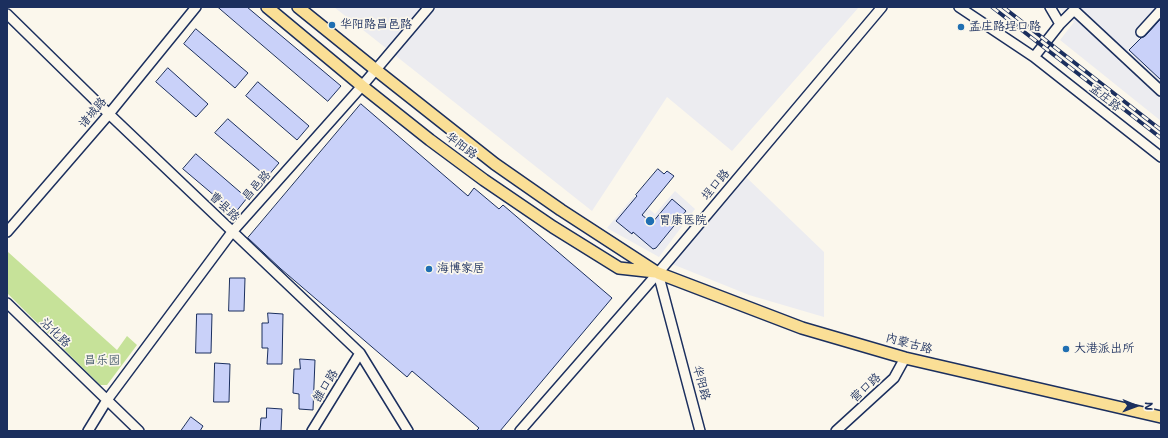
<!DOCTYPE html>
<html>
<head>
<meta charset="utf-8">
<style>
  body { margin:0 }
  #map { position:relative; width:1168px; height:438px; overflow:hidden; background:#fbf7ec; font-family:"Shantell Sans",sans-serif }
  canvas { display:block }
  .frame { position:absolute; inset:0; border:8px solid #1b2f5e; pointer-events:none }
  .north { position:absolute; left:1116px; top:386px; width:40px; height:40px; -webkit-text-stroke:3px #fbf7ec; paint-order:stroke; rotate:91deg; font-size:11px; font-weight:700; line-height:16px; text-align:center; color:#1b2f5e }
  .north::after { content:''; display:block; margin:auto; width:14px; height:18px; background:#1b2f5e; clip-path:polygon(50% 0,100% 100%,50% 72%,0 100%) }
</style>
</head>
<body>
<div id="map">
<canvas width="1168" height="438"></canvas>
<div class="frame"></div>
<div class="north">N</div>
</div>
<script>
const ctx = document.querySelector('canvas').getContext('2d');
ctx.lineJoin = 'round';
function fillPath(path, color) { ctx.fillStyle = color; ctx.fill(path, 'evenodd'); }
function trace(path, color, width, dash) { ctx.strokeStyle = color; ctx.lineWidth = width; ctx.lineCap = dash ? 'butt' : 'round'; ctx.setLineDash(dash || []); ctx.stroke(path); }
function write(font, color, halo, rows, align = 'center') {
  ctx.font = font + ' "Shantell Sans","LXGW WenKai TC",sans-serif'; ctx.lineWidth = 3.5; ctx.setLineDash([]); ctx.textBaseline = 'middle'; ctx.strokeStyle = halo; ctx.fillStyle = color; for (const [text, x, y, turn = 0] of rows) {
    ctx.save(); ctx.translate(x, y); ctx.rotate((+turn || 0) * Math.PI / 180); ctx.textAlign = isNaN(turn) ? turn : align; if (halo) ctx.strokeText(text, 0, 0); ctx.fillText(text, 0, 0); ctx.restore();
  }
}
fillPath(new Path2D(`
  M334 7H859L732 151 667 97 592 211Z
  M1058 7H1161V121L1060 40 1074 22Z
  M746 177 824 252V317L749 295 672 264Z
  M675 191 695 209 659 257 607 228 634 196 655 214Z`), '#ececf0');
fillPath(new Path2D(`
  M8 252 117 350 127 336 137 345 107 385H100L7 293Z`), '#c6e299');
const building = new Path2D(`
  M218 7H247L341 86 328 101Z
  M1161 19V80L1129 50 1141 38 1145 36Z
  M196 29 248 73 235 88 184 44Z
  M168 68 208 104 196 117 156 82Z
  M258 82 309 126 297 140 246 96Z
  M361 104 468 196 474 188 499 209 503 205 612 298 500 431H476L479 428 412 371 407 377 281 269 248 238Z
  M228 119 279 163 267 177 215 133Z
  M196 154 247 198 235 213 183 169Z
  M658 169 664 174 667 171 674 176 642 215 652 223 672 199 686 211 656 248 653 249 633 232 632 234 616 221 637 196 636 195Z
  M230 278H245L244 311H229Z
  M268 313 283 314 282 364H267L268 348H262V323H268Z
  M197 314H212L211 353H196Z
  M300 359 315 360 313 410 299 409V394L293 393 294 369H300Z
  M215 363 230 364 229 402H214Z
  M267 408 282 409 281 431H260L261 418H266Z
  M191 417 203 426 200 431H181Z`);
fillPath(building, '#c9d1f9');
trace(building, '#1b2f5e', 1);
const minor = new Path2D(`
  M959 7 1034 57 1161 157
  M7 14 109 114 360 353 408 431
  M1060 24 1074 10 1161 91
  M1141 32 1161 10
  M1034 57 1060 24 1050 7
  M7 232 109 114 196 7
  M658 273 700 431
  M7 303 139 431
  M88 431 107 400 232 232 362 86 429 7
  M312 431 360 353
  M520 431 658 273 882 7
  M836 431 894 378 905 358`);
const major = new Path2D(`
  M267 7 362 86 430 140 484 180 553 227 619 268 655 272
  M298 7 376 70 495 164 561 210 658 273 802 328 905 358 1161 417`);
trace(minor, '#1b2f5e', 12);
trace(major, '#1b2f5e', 14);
trace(minor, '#fbf7ec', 9);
trace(major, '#fadf96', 11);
const rail = new Path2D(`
  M992 7 1161 138
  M1003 7 1161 130`);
trace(rail, '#1b2f5e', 4);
trace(rail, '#fbf7ec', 2.5, [8]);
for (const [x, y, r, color] of [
  [332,25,4,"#1f6fb2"],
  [961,27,4,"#1f6fb2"],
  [650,221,5,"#1f6fb2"],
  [429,269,4,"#1f6fb2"],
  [1066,349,4,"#1f6fb2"]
]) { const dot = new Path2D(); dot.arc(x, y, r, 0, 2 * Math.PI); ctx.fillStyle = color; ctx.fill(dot); trace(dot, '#fbf7ec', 1.5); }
write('12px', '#1b2f5e', '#fbf7ec', [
  ["华阳路昌邑路",340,25],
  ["孟庄路埕口路",969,27],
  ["胃康医院",659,221],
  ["海博家居",437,269],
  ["大港派出所",1074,349]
], 'left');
write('12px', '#1b2f5e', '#fbf7ec', [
  ["孟庄路",1105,98,38],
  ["诸城路",93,113,-50],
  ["华阳路",461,146,37],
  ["埕口路",716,185,-50],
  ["昌邑路",257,186,-48],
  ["曹县路",224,207,44],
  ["沾化路",55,333,44],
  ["内蒙古路",909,344,15],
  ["华阳路",701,383,75],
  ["雒口路",326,386,-58],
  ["营口路",866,388,-42]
]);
write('12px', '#465c6d', '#fbf7ec', [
  ["昌乐园",102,361]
]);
</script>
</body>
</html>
